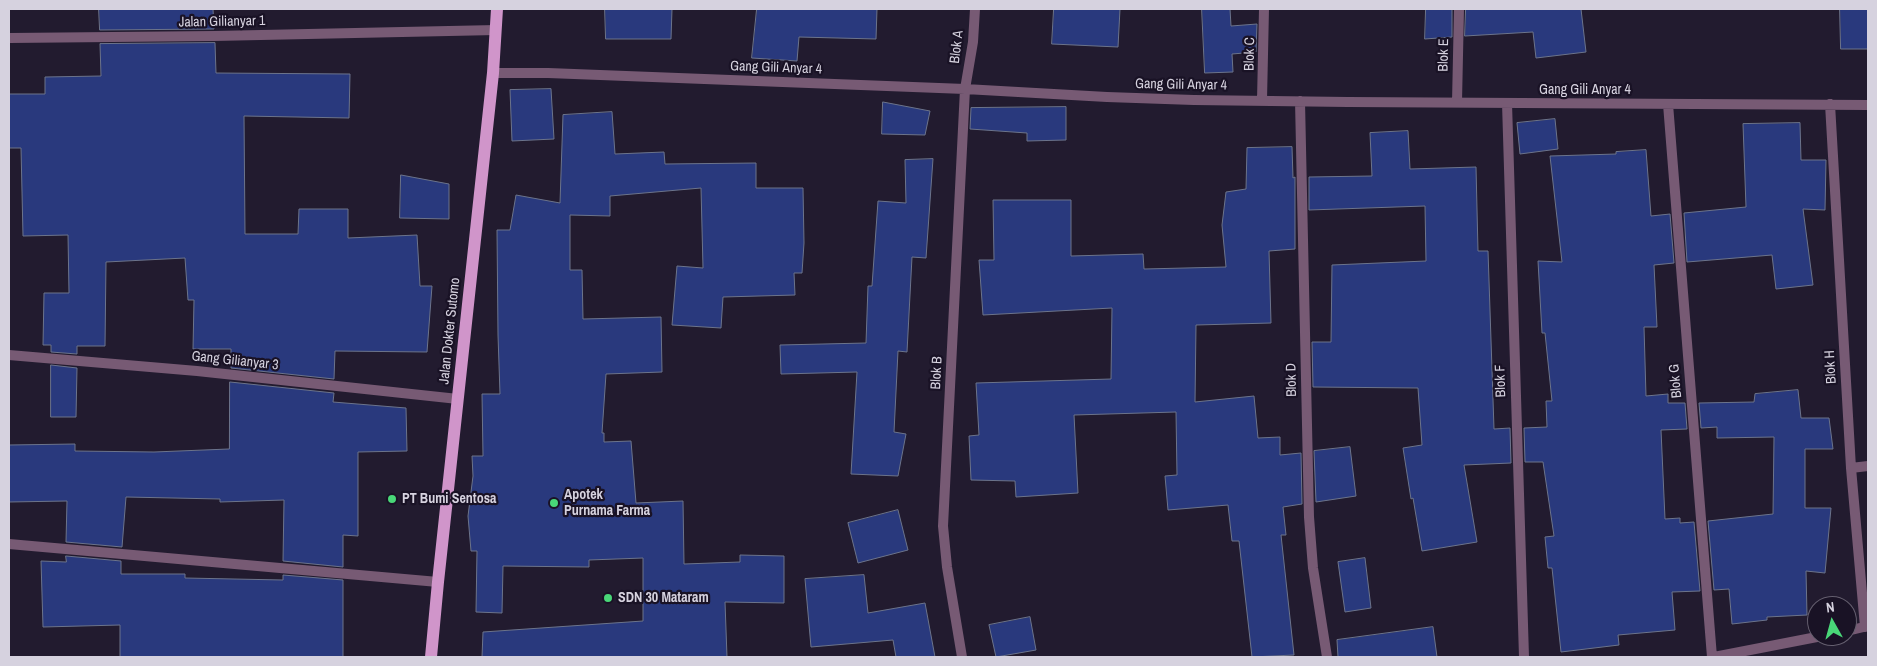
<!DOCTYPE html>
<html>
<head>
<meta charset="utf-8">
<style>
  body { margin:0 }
  #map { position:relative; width:1877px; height:666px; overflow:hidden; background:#221b2f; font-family:"Archivo Narrow",sans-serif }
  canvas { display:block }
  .frame { position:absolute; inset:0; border:10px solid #d6d2df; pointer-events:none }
  .north { position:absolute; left:1807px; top:596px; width:50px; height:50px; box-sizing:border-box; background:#191225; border:1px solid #655f6f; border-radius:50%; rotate:353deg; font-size:14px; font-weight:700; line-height:20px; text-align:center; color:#d6d2df }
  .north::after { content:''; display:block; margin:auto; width:18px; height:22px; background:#49d778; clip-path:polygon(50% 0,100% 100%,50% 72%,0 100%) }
</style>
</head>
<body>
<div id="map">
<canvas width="1877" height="666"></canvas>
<div class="frame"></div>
<div class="north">N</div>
</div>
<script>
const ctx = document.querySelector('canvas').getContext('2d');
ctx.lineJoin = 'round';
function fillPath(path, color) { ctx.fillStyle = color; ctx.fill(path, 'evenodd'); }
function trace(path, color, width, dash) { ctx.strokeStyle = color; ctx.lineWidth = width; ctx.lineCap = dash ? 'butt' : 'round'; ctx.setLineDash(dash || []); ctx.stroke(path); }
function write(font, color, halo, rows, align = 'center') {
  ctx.font = font + ' "Archivo Narrow",sans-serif'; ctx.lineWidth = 4.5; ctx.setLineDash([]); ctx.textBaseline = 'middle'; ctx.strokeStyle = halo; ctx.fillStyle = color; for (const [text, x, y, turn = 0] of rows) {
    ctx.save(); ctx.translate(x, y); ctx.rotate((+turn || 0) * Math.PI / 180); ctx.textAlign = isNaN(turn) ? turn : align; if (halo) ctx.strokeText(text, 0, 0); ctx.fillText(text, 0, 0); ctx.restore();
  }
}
const building = new Path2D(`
  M99 9H213L214 29 100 30Z
  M605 9H672L671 39H606Z
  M757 9H877L876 39 799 37 797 61 752 58Z
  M1054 9H1120L1118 47 1052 44Z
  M1202 9H1230L1231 26 1257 24 1256 52 1232 54 1233 72 1205 73Z
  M1426 9H1452V37L1425 39Z
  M1466 9H1581L1586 52 1536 58 1533 32 1465 36Z
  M1840 9H1868V49H1841Z
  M215 43 216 73 350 74 349 118 244 116 245 234H298L299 209H348V238L417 235 420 286H432L427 352 335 351 334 379 231 368V349H193L194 300H188L185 258 106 262 105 346H77V354L51 352V345H43L44 293H69L68 235 23 236 21 148H9V94H45V77L101 76 100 44Z
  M551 89 554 139 512 141 510 90Z
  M883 102 930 111 925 135 882 134Z
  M1066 107V140L1027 141V133L970 129 971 108Z
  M612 112 615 154 664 152 665 164 756 163V188H803L804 243 802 273H794L795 295 723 297 721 328 672 325 677 266 703 268 701 188 610 196V216L570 215V270H582L583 319 661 317 662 372 606 374 602 433H604V442L631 441 636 503 683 501 684 564 740 562V555L784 556V603L725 602 727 657H482L483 632 643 621V558L589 560V567L503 566 502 613 476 612 477 551H471L468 516 473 476 472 456H483L482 394H500L498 335 497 230H510L516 195 560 203 563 115Z
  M1555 119 1558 149 1520 154 1517 123Z
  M1800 123 1801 160H1826L1825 210 1803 209 1813 285 1776 289 1772 255 1687 262 1684 213 1746 207 1743 124Z
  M1408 131 1410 169 1476 167 1478 251H1488L1494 429 1510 428 1511 463 1464 465 1477 542 1422 551 1413 498 1411 499 1403 448 1422 445 1418 388 1313 387 1312 342H1331L1332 265 1426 261 1425 206 1309 210V177L1372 176 1370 133Z
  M1292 147 1293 178 1295 177V249L1269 251 1271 323 1196 325 1195 402 1254 396 1258 438 1280 437V455L1301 453 1302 504 1283 507 1286 535H1281L1294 655 1252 657 1239 541H1232L1228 505 1168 510 1165 476 1177 475 1176 412 1074 415 1078 493 1016 497 1015 481 971 480 969 436 979 435 976 383 1111 379 1112 308 983 315 979 260H994L993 200H1071V256L1143 254 1144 269 1226 267 1222 225 1226 192 1246 189 1247 148Z
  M1646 150 1651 216 1670 214 1674 263 1654 265 1657 327H1644L1646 396 1668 394V403H1685L1687 429 1661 430 1665 519 1680 518V523L1694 522 1700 591 1672 592 1675 630 1618 635 1619 645 1561 652 1552 568H1548L1545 537 1554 536 1543 462H1525L1524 428 1547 427 1546 401H1552L1545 333H1542L1538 261 1562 262 1550 156 1616 154V152Z
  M933 159 926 258 912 257 907 352 898 351 894 432 906 434 898 476 851 474 857 372 781 374 780 345 866 343 868 286H872L878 201 906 203 905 160Z
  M401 175 449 184V219L400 218Z
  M51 365 77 368 76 417H51Z
  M230 382 334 393 333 402 406 408 407 451 358 452V536L343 535V567L283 561 284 500 220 502V499L126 497 122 547 66 542 67 501 9 502V445L75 444V451L154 452 229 449Z
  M1798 390 1801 418H1829L1833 449H1805V508H1831L1825 573 1806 571 1807 615 1767 617V620L1732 624 1729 589 1714 590 1708 521 1773 514 1774 437 1717 438V427L1701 428 1699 403 1754 402 1755 394Z
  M1350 447 1356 496 1316 502 1314 451Z
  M898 510 908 550 858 563 848 523Z
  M66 556 121 561V574H185V578L283 580V575L343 580V657H120V625L43 627 41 561 66 562Z
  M1365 558 1371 608 1345 612 1338 562Z
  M864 575 868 613 925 603 935 657H896L893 640 811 647 805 579Z
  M1030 617 1036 650 996 657 989 625Z
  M1433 627 1437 657H1338L1337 640Z`);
fillPath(building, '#29397d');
trace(building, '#6c748b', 1);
trace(new Path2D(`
  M9 38 214 36 496 30
  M493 73H548L965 89 1107 97 1194 100 1348 102 1868 105
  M1262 100 1264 9
  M1300 101 1309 517 1313 568 1327 657
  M1457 102 1459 9
  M1507 103 1524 657
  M1668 104 1712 657
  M1830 104 1851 468 1865 627
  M9 355 197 371 458 399
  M1851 468 1868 466
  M9 544 438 582
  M1847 631 1868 626
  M962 657 947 567 943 526 965 89 973 42 975 9
  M1714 657 1822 636`), '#775a74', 10);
trace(new Path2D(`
  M431 657 438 582 493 73 497 9`), '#d095ca', 12);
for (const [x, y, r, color] of [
  [392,499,5,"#49d778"],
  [554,503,5,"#49d778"],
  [608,598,5,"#49d778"]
]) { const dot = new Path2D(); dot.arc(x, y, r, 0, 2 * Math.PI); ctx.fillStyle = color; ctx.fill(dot); trace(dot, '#191225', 2); }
write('14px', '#d6d2df', '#191225', [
  ["Jalan Gilianyar 1",222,22,-1],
  ["Blok A",957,47,-83],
  ["Blok C",1250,54,-89],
  ["Blok E",1444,55,-89],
  ["Gang Gili Anyar 4",776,68,2],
  ["Gang Gili Anyar 4",1181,85,1],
  ["Gang Gili Anyar 4",1585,90],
  ["Jalan Dokter Sutomo",450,331,-84],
  ["Gang Gilianyar 3",235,361,6],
  ["Blok H",1831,367,-93],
  ["Blok B",937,373,-87],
  ["Blok D",1292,380,-91],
  ["Blok F",1501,381,-92],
  ["Blok G",1676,381,-95]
]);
write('bold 14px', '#d6d2df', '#191225', [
  ["Apotek",564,495],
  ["Purnama Farma",564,511],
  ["PT Bumi Sentosa",402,499],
  ["SDN 30 Mataram",618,598]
], 'left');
</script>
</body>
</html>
